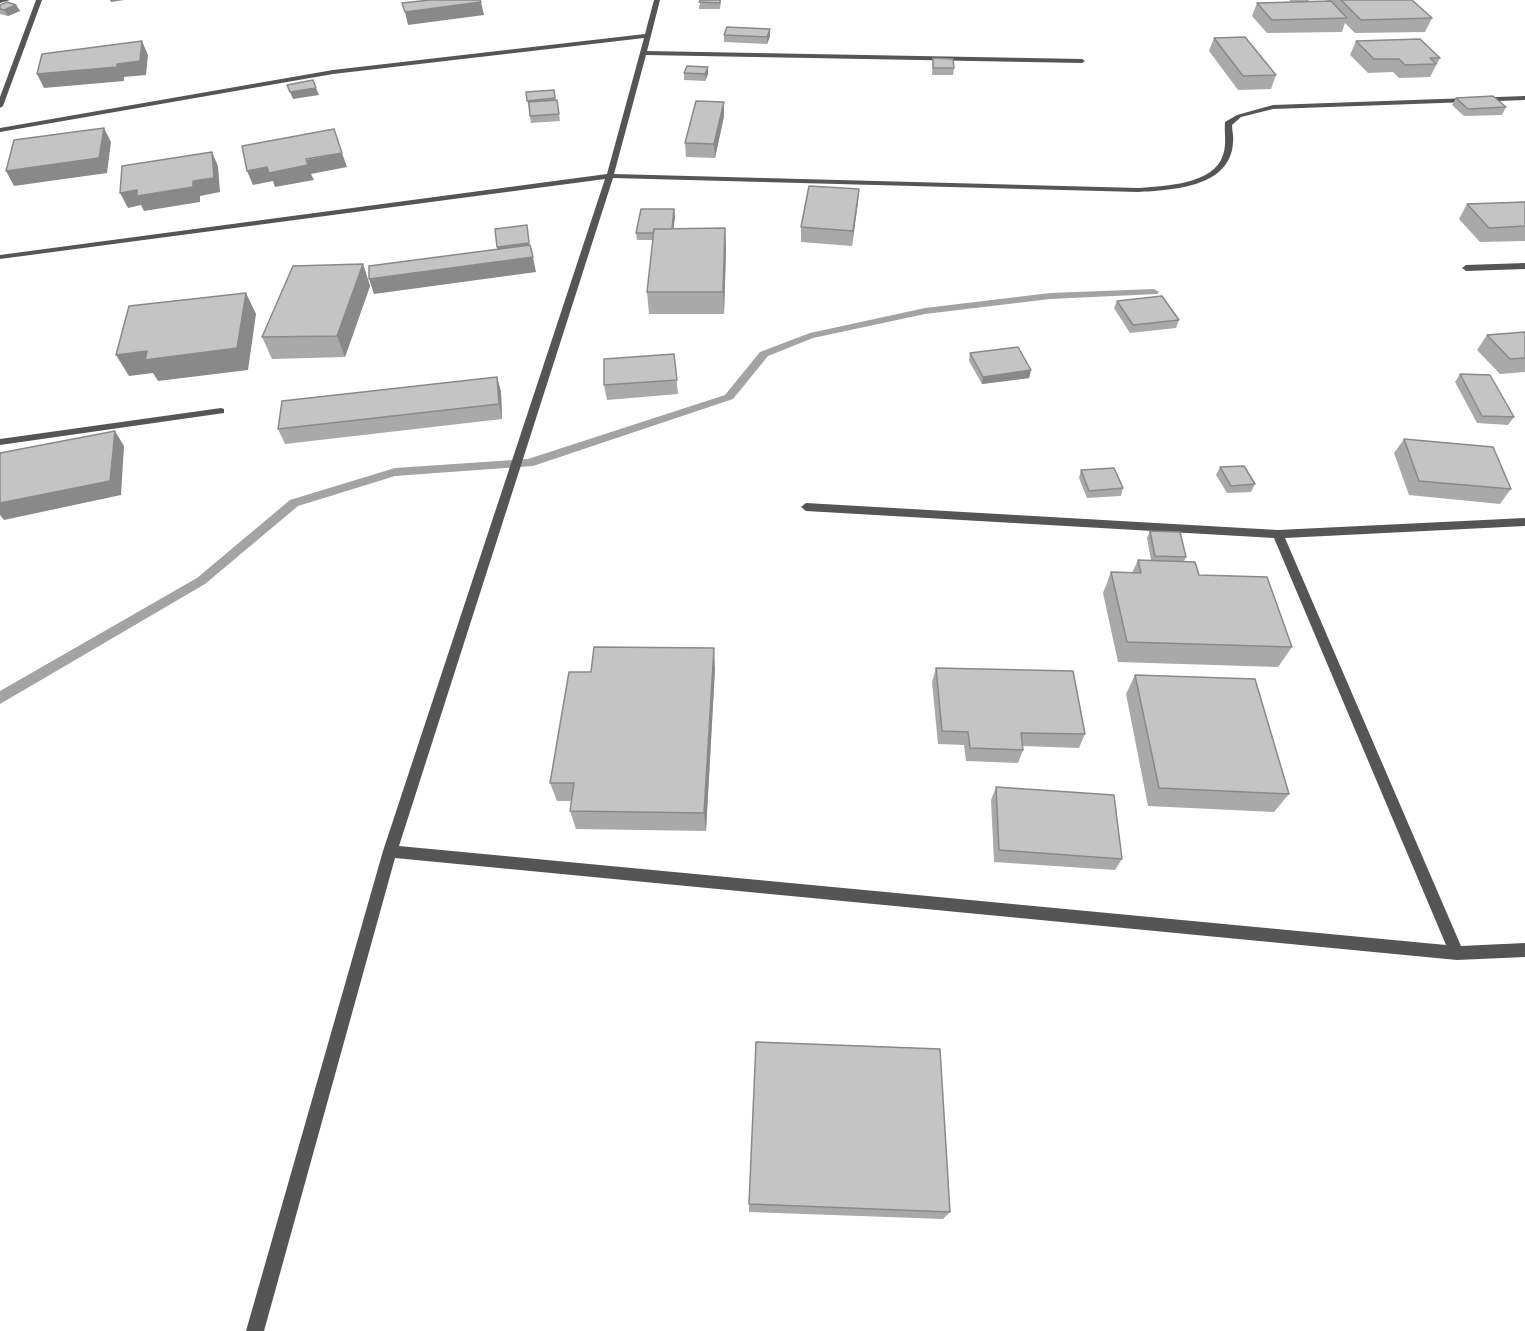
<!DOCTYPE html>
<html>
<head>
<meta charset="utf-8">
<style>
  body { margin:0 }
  canvas { display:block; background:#fff }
</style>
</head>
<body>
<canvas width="1525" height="1331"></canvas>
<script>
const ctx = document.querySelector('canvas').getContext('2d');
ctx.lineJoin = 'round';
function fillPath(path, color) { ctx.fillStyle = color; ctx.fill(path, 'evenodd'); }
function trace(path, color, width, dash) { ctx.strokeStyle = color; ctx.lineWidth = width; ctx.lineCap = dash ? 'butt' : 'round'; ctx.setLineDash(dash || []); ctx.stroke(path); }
fillPath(new Path2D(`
  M1154 289 1159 292 1157 294 1050 299 925 314 813 338 768 356 733 399 533 466 395 476 298 506 205 584 0 704V691L197 578 290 500 395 468 528 459 725 395 760 352 810 333 925 308 1050 293Z`), '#a3a3a3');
fillPath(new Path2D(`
  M0 0H10L0 3Z
  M36 0H42L3 106 0 108V97Z
  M654 0H660L647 51 1082 59 1085 61 1082 63 646 55 614 174 1138 188C1163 186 1214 185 1223 155 1227 144 1224 133 1225 122L1237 115 1273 105 1525 96V100L1273 109 1241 117 1232 125C1232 131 1234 137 1233 143 1230 188 1171 190 1138 192L613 178 399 846 1446 945 1274 538 806 511 801 507 806 503 1278 530 1525 518V526L1285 538 1461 946 1525 943V957L1457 960 395 858 264 1331H246L383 851 605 179 0 259V255L607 174 644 38 333 74 0 132V128L333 70 645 34Z
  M1525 263V269L1466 271 1462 268 1466 265Z
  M221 408 224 409V413L0 445V439Z`), '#555');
fillPath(new Path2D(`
  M700 0H721L720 9H699Z
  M1289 0H1309L1308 2 1328 1 1326 0H1412L1432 18 1425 32 1355 33 1345 23 1342 32 1267 33 1252 16 1257 3 1292 2Z
  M0 5H16L20 11 8 16 0 14Z
  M724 35 770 36 767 44 724 42Z
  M1214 38 1276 75 1271 89 1238 90 1209 51Z
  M1356 41 1440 58 1430 77 1399 78 1393 72 1368 73 1350 55Z
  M933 58 954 68 953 75H932Z
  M708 67V74L705 81 684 80V73Z
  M554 90 556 100H557L560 121 531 123 526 92Z
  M1456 98 1506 107 1502 115 1464 116 1452 105Z
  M724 102V116L715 158 686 157 685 143Z
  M859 189 852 246 801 242V227Z
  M1525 202V241L1480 242 1459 219 1467 204Z
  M674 209 675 217 673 229 725 228 726 249 724 314H649L647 292 653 240H637L636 233Z
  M363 264 370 286 345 357 272 359 262 337Z
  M1117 301 1179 320 1176 328 1130 333 1114 308Z
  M1525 332V372L1500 374 1477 350 1487 335Z
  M970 353 1031 370 1029 378 982 384 969 361Z
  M674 354 678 394 607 400 604 385Z
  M1460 374 1514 417 1508 425 1477 423 1455 382Z
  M497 377 501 392 502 419 285 444 278 429Z
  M1404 439 1511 489 1500 504 1409 495 1394 453Z
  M1220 467 1255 484 1251 492 1227 493 1216 475Z
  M1081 470 1123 488 1121 496 1087 498 1079 478Z
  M1150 531 1186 557 1184 561 1199 575 1292 647 1278 667 1118 662 1103 593 1111 572 1132 573 1138 560H1151L1147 538Z
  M715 668 706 831 576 829 570 811 572 801H557L550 783 591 672Z
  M936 668 1085 734 1079 748 1023 746V750L1018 763 966 761 964 745 938 744 932 682Z
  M1135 675 1289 794 1274 812 1148 806 1126 694Z
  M996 787 1122 859 1115 870 994 862 991 800Z
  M749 1204 950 1212 943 1219 749 1212Z`), '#a9a9a9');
fillPath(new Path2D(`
  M110 0H124L111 2Z
  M481 2 484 15 408 25 405 12Z
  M16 5 20 11 8 16 4 10Z
  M770 29V36L767 44V37Z
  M142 41 148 55 146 75 124 77V81L44 88 37 74 117 64Z
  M708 67V74L705 81V74Z
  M316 88 319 95 293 99 290 92Z
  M724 102V116L715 158 714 144Z
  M104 128 111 142 107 173 14 186 6 171Z
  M212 152 218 166 220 192 200 196V202L144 211 141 205 128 208 120 193 193 181Z
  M342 153 347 167 311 174 314 180 275 187 273 181 253 185 247 171Z
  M859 189 858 203 852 246 853 231Z
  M674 209 675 217 672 241 671 233Z
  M527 225 530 250 498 254 497 247Z
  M725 228 726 249 724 314 723 292Z
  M533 257 536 272 374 294 369 279Z
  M363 264 370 286 345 357 337 336Z
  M246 293 256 314 248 370 158 381 153 373 129 376 116 355 147 351Z
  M1031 370 1029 378 982 384 983 377Z
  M497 377 501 392 502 419 499 404Z
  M115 431 124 446 121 495 4 520 0 515V503Z
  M714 648 715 668 706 831 704 813Z`), '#898989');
const building = new Path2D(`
  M430 0H480L481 2 405 12 402 3Z
  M700 0H720V3L699 2Z
  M1341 0H1412L1432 18 1361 20Z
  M1331 1 1347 18 1272 20 1257 3Z
  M7 2 16 5 4 10 0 9V5Z
  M727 27 770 29 767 37 724 35Z
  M1245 37 1276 75 1243 76 1214 38Z
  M1420 39 1440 58H1430L1436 64 1405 65 1399 59H1374L1356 41Z
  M142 41 140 61 117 64V67L37 74 42 54Z
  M933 58 953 59 954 68H933Z
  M687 66 708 67 705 74 684 73Z
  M313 80 316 88 290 92 287 85Z
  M554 90 555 98 527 101 526 92Z
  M1493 96 1506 107 1468 109 1456 98Z
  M557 100 559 114 530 116 529 102Z
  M696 101 724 102 714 144 685 143Z
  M104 128 99 158 6 171 14 140Z
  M334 129 342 153 306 159 308 165 269 173 267 167 247 171 242 146Z
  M212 152 214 178 193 181V187L137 196V190L120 193 122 166Z
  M809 186 859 189 853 231 801 227Z
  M1525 202V226L1489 228 1467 204Z
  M641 209H674L672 229H654L653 233H636Z
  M527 225 529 243 497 247 495 229Z
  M725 228 723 292H647L654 229Z
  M530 245 533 257 369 279V266Z
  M363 264 337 336 262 337 293 266Z
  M246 293 237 348 145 360 147 351 116 355 129 306Z
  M1162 296 1179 320 1133 325 1117 301Z
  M1525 332V358L1510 359 1487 335Z
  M1018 347 1031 370 983 377 970 353Z
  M674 354 677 380 604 385V359Z
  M1460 374 1490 375 1514 417 1482 416Z
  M497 377 499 404 278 429 282 401Z
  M115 431 110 481 0 503V453Z
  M1404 439 1493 447 1511 489 1419 481Z
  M1244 466 1255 484 1231 486 1220 467Z
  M1114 468 1123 488 1089 491 1081 470Z
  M1150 531 1180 532 1186 557 1155 556Z
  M1138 560 1195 562 1199 575 1267 577 1292 647 1127 642 1111 572 1141 573Z
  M594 647 714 648 704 813 570 811 574 783H550L569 672H591Z
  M936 668 1073 671 1085 734 1021 733 1023 750 970 748 968 732 942 731Z
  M1135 675 1255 679 1289 794 1159 788Z
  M996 787 1114 795 1122 859 999 850Z
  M756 1042 940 1049 950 1212 749 1204Z`);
fillPath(building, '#c4c4c4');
trace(building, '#898989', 1.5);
</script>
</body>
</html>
